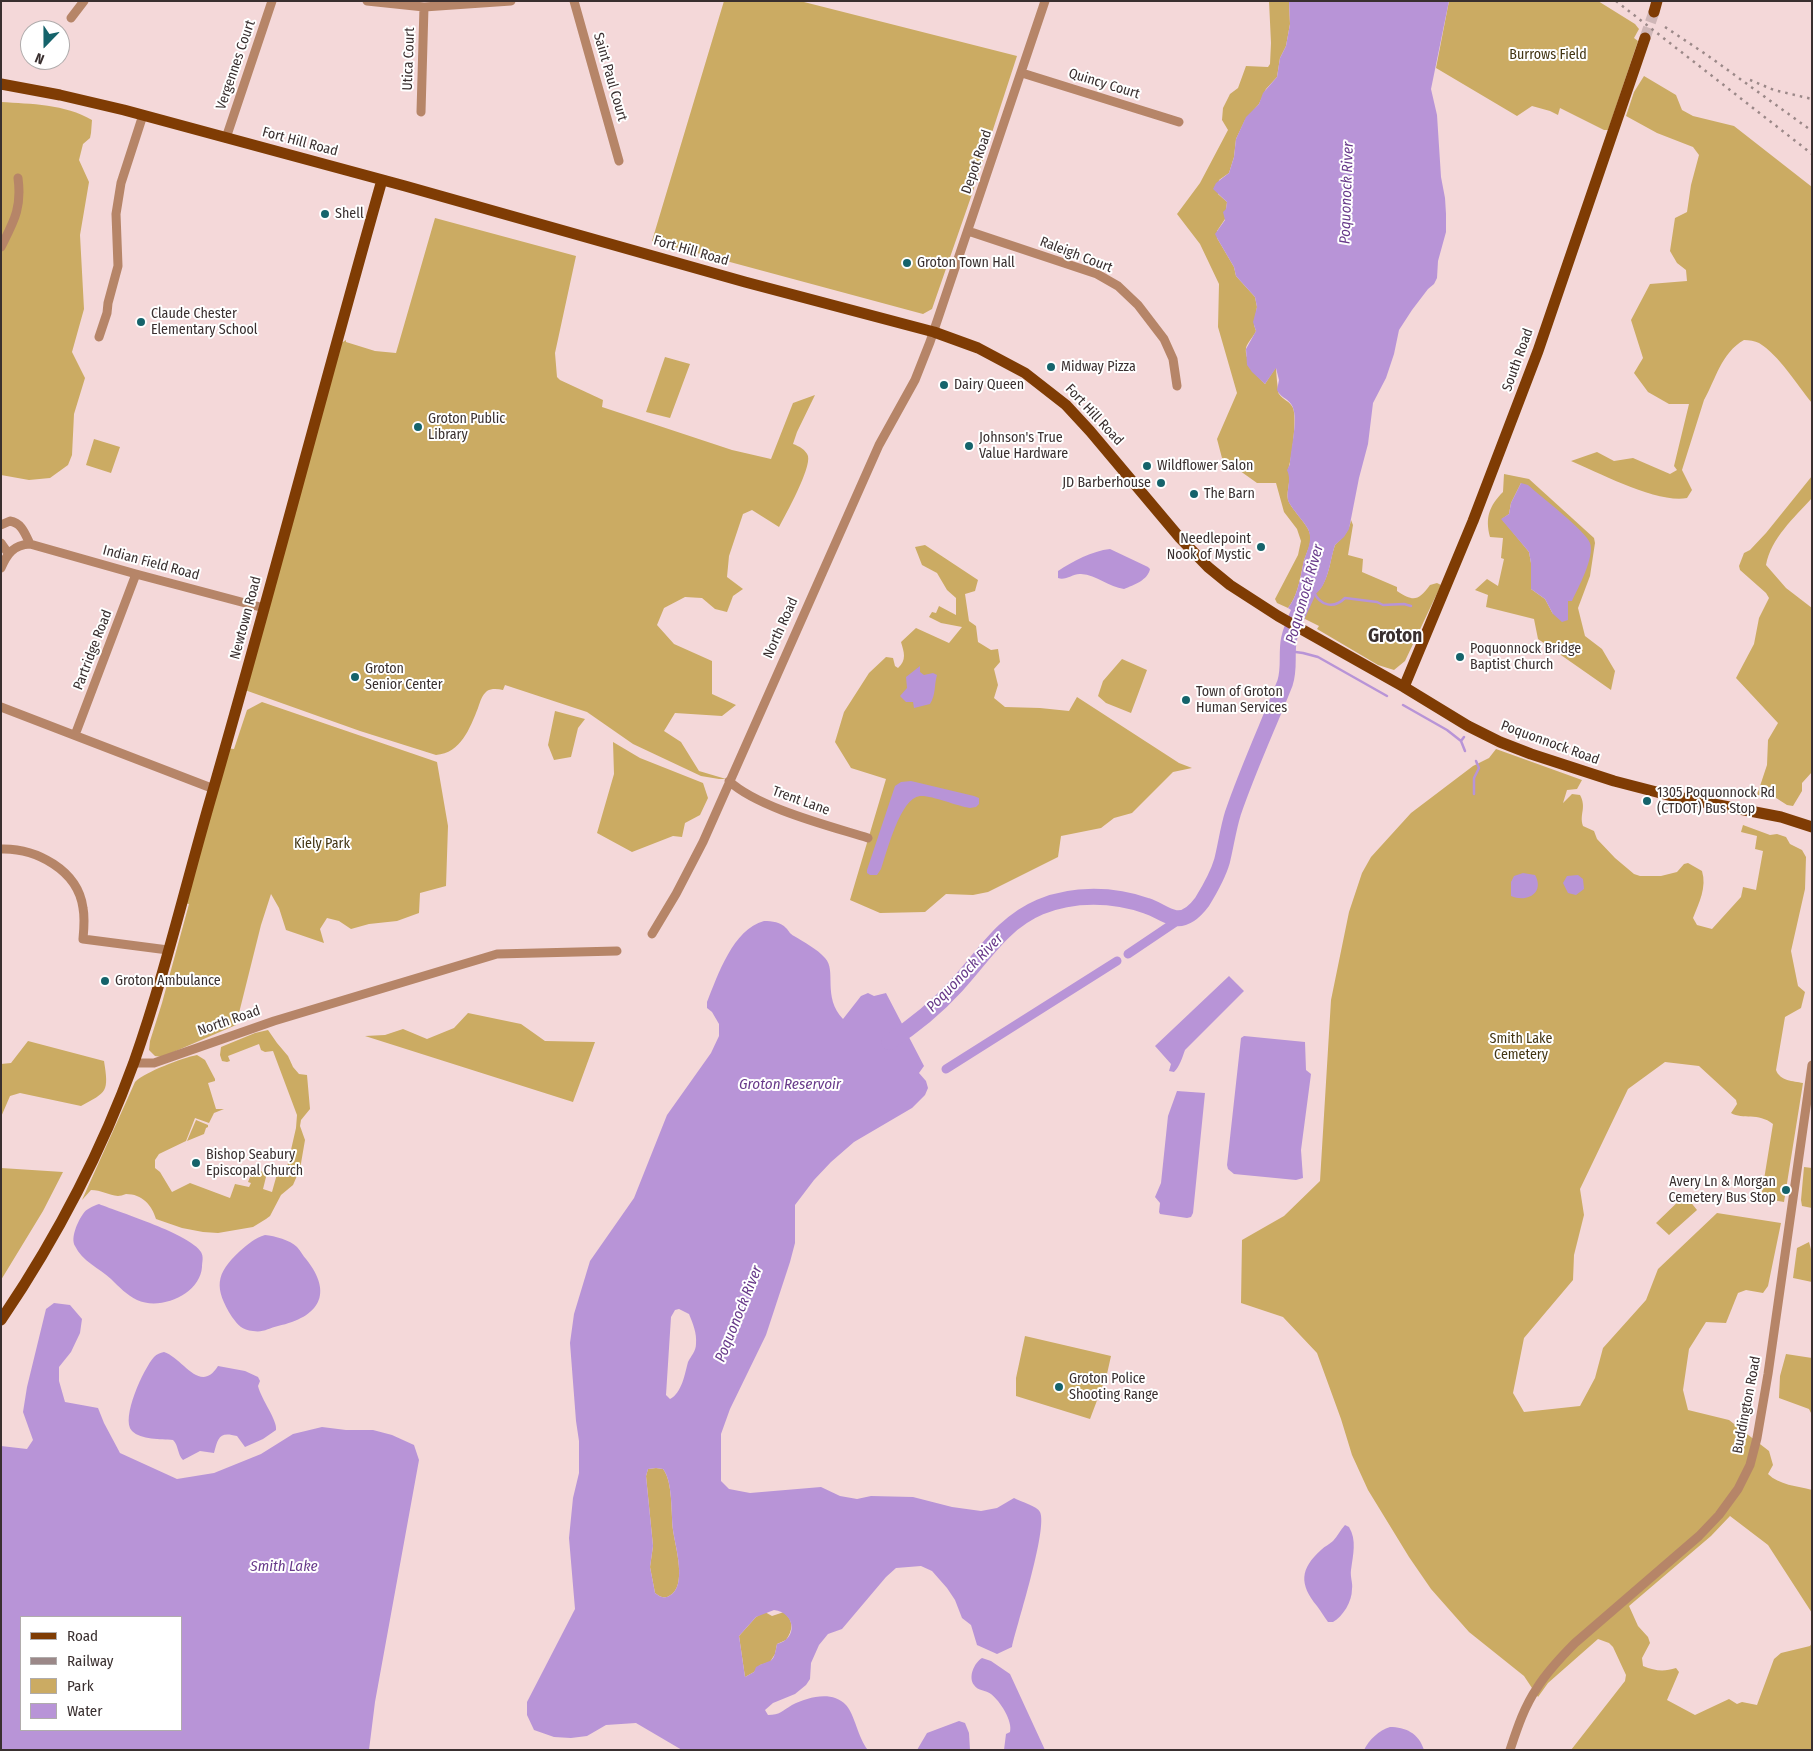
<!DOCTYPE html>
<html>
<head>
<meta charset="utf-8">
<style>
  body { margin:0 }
  #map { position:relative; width:1813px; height:1751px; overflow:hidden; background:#f4d8d9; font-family:"Fira Sans Condensed",sans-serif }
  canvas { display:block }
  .frame { position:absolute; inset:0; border:2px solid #392f2f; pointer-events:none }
  .legend { position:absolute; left:20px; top:1616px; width:162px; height:115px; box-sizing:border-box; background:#fff; border:1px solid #b0acac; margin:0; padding:6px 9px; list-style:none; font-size:15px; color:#392f2f }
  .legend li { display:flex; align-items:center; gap:10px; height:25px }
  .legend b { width:25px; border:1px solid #b0acac }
  .north { position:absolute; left:20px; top:20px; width:50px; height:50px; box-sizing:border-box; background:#fff; border:1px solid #b0acac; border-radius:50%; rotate:202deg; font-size:14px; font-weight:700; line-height:20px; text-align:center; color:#392f2f }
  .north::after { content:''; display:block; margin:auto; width:18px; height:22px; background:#15636b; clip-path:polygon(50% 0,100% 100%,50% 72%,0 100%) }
</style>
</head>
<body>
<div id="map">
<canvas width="1813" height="1751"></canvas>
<div class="frame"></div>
<ul class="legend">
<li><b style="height:6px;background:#7f3c04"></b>Road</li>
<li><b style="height:6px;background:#9b8888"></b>Railway</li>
<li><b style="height:14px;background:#cbab63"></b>Park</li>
<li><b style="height:14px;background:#b894d7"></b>Water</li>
</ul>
<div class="north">N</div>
</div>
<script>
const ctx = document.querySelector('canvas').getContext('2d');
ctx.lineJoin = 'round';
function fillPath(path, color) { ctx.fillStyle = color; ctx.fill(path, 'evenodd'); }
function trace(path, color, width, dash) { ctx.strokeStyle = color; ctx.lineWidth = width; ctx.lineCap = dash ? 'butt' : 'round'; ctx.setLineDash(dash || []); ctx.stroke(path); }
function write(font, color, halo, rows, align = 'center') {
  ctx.font = font + ' "Fira Sans Condensed",sans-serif'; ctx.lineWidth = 4; ctx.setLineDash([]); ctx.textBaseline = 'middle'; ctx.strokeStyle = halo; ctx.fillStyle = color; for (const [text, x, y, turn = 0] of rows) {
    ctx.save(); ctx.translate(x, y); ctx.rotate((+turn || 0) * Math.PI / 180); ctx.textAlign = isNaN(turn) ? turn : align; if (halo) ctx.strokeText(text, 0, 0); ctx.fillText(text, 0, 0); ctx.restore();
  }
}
fillPath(new Path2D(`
  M724 1H800L1017 56 972 194 932 309 923 314 652 241Z
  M1269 1H1289L1290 24 1286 46 1280 58 1277 77 1266 89 1259 104 1245 120 1236 139 1234 157 1229 173 1219 180 1218 194 1227 202 1225 219 1217 231V238L1234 267 1236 276 1255 297 1257 307 1254 325 1256 331C1254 336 1247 343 1246 348 1244 360 1258 377 1265 384L1276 367C1276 372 1278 392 1279 394 1283 400 1290 401 1293 408 1297 418 1292 459 1288 470 1292 480 1286 490 1288 500 1291 508 1303 520 1308 529 1315 542 1305 553 1303 565 1300 580 1297 597 1288 608L1277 603 1275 599 1298 555 1301 541 1297 529 1284 512 1276 483H1257L1222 458 1217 439 1237 393 1218 327 1219 284 1200 244 1177 214 1200 183 1228 130 1222 120 1223 108 1230 94 1238 88 1246 66 1268 67 1270 64 1271 43Z
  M1449 1H1598L1635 24 1639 29 1634 38 1638 41 1608 130H1604L1560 108 1558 115 1550 111 1532 106 1517 116 1436 68Z
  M1644 76 1676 95 1682 110 1693 116 1734 126 1812 187V403C1797 385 1779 355 1759 343 1755 341 1749 340 1744 340 1721 353 1716 379 1704 400L1682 470 1692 490 1687 498C1659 504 1599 473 1571 461L1597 452 1614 461 1633 458 1670 474 1677 470 1674 466 1689 404H1669L1648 392 1634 373 1643 358 1631 320 1650 284 1687 281 1686 270 1677 263 1670 251 1675 218 1687 212 1691 185 1699 155 1693 147 1657 133 1626 116 1634 92Z
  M1 102C31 104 65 104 92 120L91 133 90 138 83 144 79 160 89 182 80 235 84 309 72 352 85 378 74 414 72 455 68 465 50 478 29 480 1 475Z
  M435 218 576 256 555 353 557 377 560 380 603 400 602 407 732 450 771 459 793 403 815 395 797 432 793 444C799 446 806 450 808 456 811 469 786 514 779 527L752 510 743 514 729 556 727 577 743 589 733 596 727 612 715 609 702 598 685 597 664 608 657 625 674 644 712 661V694L736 705 722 716 675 713 664 731 681 742 699 771 726 779H719L701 776 633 744 587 712 505 685 503 690C498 689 492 688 487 691 482 695 480 702 478 708 470 728 461 753 436 755L360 731 242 689 337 341 343 342 346 340V342L375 351 396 353Z
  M665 357 690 364 670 418 646 412Z
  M94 439 120 447 111 473 86 465Z
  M1504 474 1529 479 1594 538 1595 543 1590 576 1578 608 1585 636 1602 649 1615 671 1611 690 1538 639 1534 619 1486 607 1488 595 1475 590 1487 579 1498 586 1504 559 1501 558 1503 538 1490 537C1485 518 1489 506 1503 492ZM1521 483 1553 614 1545 599 1531 589V563L1529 552 1502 519 1509 514 1511 503Z
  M1812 476V498C1794 518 1771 538 1766 565L1786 588 1812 608V772L1802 783V791L1793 806 1787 805 1773 796 1757 795 1767 765 1768 740 1778 723 1736 678 1754 644 1759 618 1769 598 1766 593 1740 570 1739 566 1744 553 1750 550 1766 533Z
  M1351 520 1353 525 1348 555 1363 559 1362 572 1397 587V591C1414 602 1418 601 1430 585L1437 583 1441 585 1405 661 1394 670 1378 665 1317 629 1319 626 1305 619C1304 609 1307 601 1314 594 1317 591 1320 590 1322 586 1330 573 1330 559 1335 545 1343 537 1349 532 1351 520Z
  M925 545 978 580 975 591 965 594 969 621 976 626 978 642 991 650 998 649 1000 662 994 669 998 685 994 698 1005 707 1040 708 1069 711 1077 697 1179 763 1192 768 1173 772 1132 813 1114 818 1101 828 1061 836 1058 857 988 892 973 895 946 894 925 912 880 913 850 900 886 779 851 768 835 742 844 712 869 673 886 657 893 658 895 666 898 668C907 660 904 652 901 642L916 628 949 643 962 627 941 623 929 617 932 612 936 613 939 606 956 615V598L947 590 937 573 922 565 915 547Z
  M1122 659 1147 670 1131 713 1106 703 1098 696 1103 681Z
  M262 702 437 762 448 826 446 886 420 893 419 913 397 921 369 924 351 929 339 921 327 918 320 929 324 943 286 930 279 908 271 894 261 925 236 1025 162 1057 155 1056 149 1050 150 1041 162 1003 189 904 184 903 225 748 234 749 247 710Z
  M555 711 585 719 578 728 571 757 554 760 548 745Z
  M613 742 640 758 703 783 708 798 700 815 685 823 682 837 673 836 632 852 597 833 614 774Z
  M1496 749 1582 780 1577 789 1567 790 1563 803 1572 794 1580 795C1587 808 1579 814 1583 826L1594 831 1597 839 1615 858 1634 874 1640 876H1661L1677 872 1684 864 1688 863 1702 871C1707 887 1699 903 1693 918L1697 925 1712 929 1741 897 1743 887 1756 890 1763 851 1755 849 1757 836 1741 832 1743 825 1770 835 1777 834 1786 837 1790 844 1802 850 1806 857 1805 889 1791 951 1798 986 1805 992 1801 1008 1785 1017 1776 1070C1780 1081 1793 1081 1803 1083L1784 1202 1761 1198 1773 1124C1758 1112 1743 1120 1731 1113L1737 1104 1736 1100 1699 1066 1665 1062 1628 1089 1580 1189 1584 1215 1574 1255 1573 1280 1524 1338 1513 1393 1524 1412 1580 1406 1595 1378 1603 1348 1646 1300 1658 1269 1717 1213 1781 1223 1768 1286 1763 1293 1746 1290 1738 1293 1726 1323 1706 1322 1689 1349 1683 1390 1688 1410 1729 1420 1769 1451 1773 1465 1768 1474C1779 1485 1797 1486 1812 1490V1613L1768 1545 1730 1516 1711 1536 1629 1606 1638 1626 1648 1637 1650 1643 1642 1658 1643 1666C1655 1671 1664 1672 1676 1668L1679 1672 1667 1700 1695 1715 1729 1699 1737 1704 1742 1702 1757 1705 1774 1659 1781 1653 1810 1646 1812 1643V1750H1571L1625 1681 1626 1675 1613 1647 1609 1643 1598 1639 1548 1683 1538 1697 1524 1676 1469 1632 1431 1589 1409 1557 1368 1490 1352 1455 1341 1419 1317 1353 1283 1317 1241 1303 1242 1240 1284 1216 1320 1181 1331 1000 1349 912 1362 873 1371 857 1411 813 1473 766 1489 758Z
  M468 1013 521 1024 545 1041 595 1042 573 1102 365 1036 385 1035 403 1029 427 1039 454 1028Z
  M268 1030 277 1043 288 1056 293 1067 299 1074 307 1075 310 1109 301 1120 300 1126 305 1140 300 1169 293 1185 281 1195 270 1216 266 1219 253 1227 218 1233 203 1232 182 1228 156 1219C152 1205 142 1194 126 1194 123 1195 120 1196 118 1196 109 1195 101 1190 91 1190L82 1200 135 1082C145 1072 182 1058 197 1055L205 1060 215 1079V1081L208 1083 216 1109H224L214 1113 209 1123 195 1118 186 1141 159 1154 155 1160V1168L160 1172 172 1192 190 1183 230 1198 235 1184 249 1187 251 1183 248 1182 253 1169 267 1173 263 1189 272 1192 277 1174 285 1176 296 1128 297 1115 273 1051 265 1052 261 1050 259 1044 228 1056 230 1061 227 1062 222 1061 220 1055 221 1047 255 1033Z
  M28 1041 104 1061C109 1092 107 1092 81 1106L20 1093 10 1096 1 1117V1064L11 1063Z
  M196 1120 208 1125V1127L206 1128 204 1134 187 1141Z
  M1804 1167 1812 1168V1208L1802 1206 1801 1200Z
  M1 1168 63 1172 43 1211 1 1280Z
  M1685 1195 1697 1210 1669 1235 1656 1223Z
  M1809 1242 1812 1253V1282L1793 1278 1797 1248Z
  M1025 1336 1111 1356 1107 1374 1090 1419 1016 1396V1378Z
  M1786 1354 1812 1358V1415L1809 1409 1779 1398 1780 1376Z
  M656 1468 663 1469C673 1481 671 1514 673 1530 675 1546 688 1587 669 1596 664 1599 660 1597 655 1593L650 1567 653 1546 646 1476 648 1469Z
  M765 1612 772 1616 784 1612C794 1621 793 1630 786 1640L777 1644 775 1654 770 1662 760 1665 754 1672 745 1677 739 1636 756 1617Z`), '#cbab63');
fillPath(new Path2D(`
  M1289 1H1449L1431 89 1437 115 1441 177 1445 198 1446 214V232L1438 261 1437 278 1434 284 1428 289 1412 310 1399 330 1394 354 1386 378 1373 403 1368 444 1359 478 1349 529 1344 537 1335 545C1331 557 1330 570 1324 583 1318 598 1303 595 1305 619L1288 608C1297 597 1300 580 1303 565 1305 553 1314 542 1308 529 1304 521 1290 507 1288 500 1286 490 1292 480 1287 470L1290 464C1290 450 1300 416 1291 404 1287 398 1280 397 1277 390L1279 380 1276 368 1265 384 1252 372 1247 365 1246 349 1256 331 1253 322 1257 307 1255 297 1236 276 1234 267 1217 238 1215 234 1225 220 1223 212 1226 209 1227 202 1213 189 1216 183 1229 173 1234 157 1236 139 1246 117 1259 104 1263 93 1277 77 1280 58 1286 46 1290 24Z
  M1521 483 1528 485C1540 496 1586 531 1590 543 1595 557 1578 588 1572 601H1568V620L1562 622 1553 614 1545 599 1531 589V563L1529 552 1501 519 1509 514 1511 503Z
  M1110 549 1148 567 1150 569C1148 580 1134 585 1124 589 1109 587 1097 575 1081 574 1073 573 1066 581 1058 578V571C1073 561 1092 551 1110 549Z
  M920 666V672L924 675 933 673 937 675C934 685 936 695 930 704L914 708 913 702H906L900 696 907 688 906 677Z
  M911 781 974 796 979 798V804L976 807 970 808C957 806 931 795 920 796 900 798 887 852 881 869L877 875H870L867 873V870L895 786 901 782Z
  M1523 873 1535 875C1545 893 1527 903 1511 896V882L1514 876Z
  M1578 875 1583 879 1584 889 1576 895 1568 893 1563 883 1567 876Z
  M764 921C772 921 781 922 786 928 789 931 790 934 794 936 804 942 817 949 825 958 837 970 822 997 843 1019L861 996 868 993 874 996 886 993 924 1066 919 1073 926 1081 928 1088 925 1095 912 1108 854 1142 831 1162 814 1180 795 1205V1243L790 1262 766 1335 730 1409 721 1434V1481L729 1489 750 1493 821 1487 840 1496 857 1499 871 1496 913 1497 952 1507 981 1511 997 1508 1014 1498C1021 1502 1037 1506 1040 1512 1048 1529 1017 1624 1012 1647L997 1654 977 1645 971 1625 962 1618 955 1600 947 1588 932 1571 921 1566 896 1568 886 1577 842 1629 828 1634 819 1645 811 1663 810 1679 806 1685 795 1694 773 1703 765 1710 768 1715C780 1715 782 1711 792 1705 808 1697 832 1690 846 1705 855 1715 858 1738 868 1750H682L636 1723 606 1725 587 1736 571 1738 554 1737 534 1730 527 1715V1702L575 1609 569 1538 573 1498 579 1473V1441L576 1421 570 1343 574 1314 590 1261 634 1198 667 1115 711 1053 719 1036V1024L712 1012 707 1008V1002C718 975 733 929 764 921ZM679 1309 689 1314C693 1324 697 1333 696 1344 696 1351 691 1356 688 1362 685 1373 682 1393 670 1399L666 1395 671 1317 675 1310ZM656 1468 663 1469C673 1481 671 1514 673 1530 675 1546 688 1587 669 1596 664 1599 660 1597 655 1593L650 1567 653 1546 646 1476 648 1469ZM774 1610C796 1613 798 1639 777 1644 773 1666 772 1658 756 1667L754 1672 745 1677 739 1636 756 1617Z
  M1229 976 1244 991 1185 1050C1182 1058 1180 1066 1174 1072L1169 1071 1171 1064 1155 1046Z
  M1244 1036 1305 1042 1306 1070 1311 1074 1301 1150 1303 1178 1296 1180 1234 1174 1228 1169 1227 1165 1241 1038Z
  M1177 1091 1205 1093 1193 1213 1191 1217 1187 1218 1160 1214 1159 1212 1160 1203 1155 1197 1161 1183 1168 1116Z
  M99 1204C121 1213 190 1234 201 1252 204 1257 202 1262 202 1267 200 1294 161 1311 137 1300 127 1295 119 1287 111 1279 99 1268 82 1261 75 1246 70 1238 78 1221 83 1214 86 1209 93 1206 99 1204Z
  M265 1235C275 1236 290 1240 297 1247 301 1251 303 1256 306 1259 334 1294 319 1317 278 1326 269 1328 263 1333 253 1331 242 1330 238 1325 232 1317 214 1288 215 1274 240 1251 248 1244 255 1238 265 1235Z
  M54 1303 70 1305 82 1319 80 1333 71 1352 59 1367V1381L65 1402 98 1408 104 1423 120 1453 177 1479 214 1473 261 1454 293 1434 322 1427 346 1430H373L392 1435 414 1445 419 1460 375 1702 369 1750H1V1446L27 1449 33 1440 23 1412 27 1387 46 1309ZM21 1617H181V1730H21Z
  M164 1352C183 1358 200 1395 218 1366L245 1371 258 1377 260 1381 258 1386C261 1399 278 1421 276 1430L263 1439 245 1447 237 1436C219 1431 218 1438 214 1453L200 1451 183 1460C177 1454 179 1446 173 1440 161 1439 141 1440 132 1431 120 1419 144 1368 154 1357 157 1354 160 1353 164 1352Z
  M1345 1525 1349 1527C1357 1540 1353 1555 1351 1570 1350 1577 1353 1583 1352 1589 1352 1602 1343 1616 1333 1622H1328C1324 1617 1321 1611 1317 1606 1299 1584 1300 1569 1321 1550 1325 1546 1330 1544 1333 1541 1338 1536 1340 1530 1345 1525Z
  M982 1658 991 1661 1010 1674 1045 1750H1004L1006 1734 1010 1732C1013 1721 1000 1701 991 1694 986 1690 978 1691 974 1685 968 1677 974 1663 982 1658Z
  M959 1721 965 1723 969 1733 970 1750H917L927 1733Z
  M1390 1727C1405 1727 1419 1733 1424 1750H1364C1369 1740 1379 1730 1390 1727Z`), '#b894d7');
trace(new Path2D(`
  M1314 592C1320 606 1334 609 1345 598L1377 602 1383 605 1404 604 1411 606
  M1288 651 1303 653 1318 657 1387 696
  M1403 705 1447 730 1461 741 1465 751
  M1461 741 1464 737
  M1474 794V778L1479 768 1476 761`), '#b894d7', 2.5);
trace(new Path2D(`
  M1128 954 1180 919
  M946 1069 1117 961`), '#b894d7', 9);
trace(new Path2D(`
  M889 1042C914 1026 936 1008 956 986 983 957 1002 923 1040 907 1073 893 1114 894 1147 906 1157 909 1165 916 1175 918 1186 920 1196 910 1202 902 1210 889 1218 875 1222 861 1226 845 1228 829 1233 813 1248 769 1268 726 1285 683 1290 668 1286 654 1289 639 1292 624 1301 608 1307 594`), '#b894d7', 16);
trace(new Path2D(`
  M1645 38 1654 12`), '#cfb6b7', 11, [11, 5.5]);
trace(new Path2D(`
  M367 1 424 7 511 1
  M574 1 619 161
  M71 18 84 1
  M1022 73 1179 122
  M421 112 424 7
  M226 138 272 1
  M968 231 1097 274 1118 286 1138 305 1164 339 1173 359 1177 386
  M1 247C14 221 22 208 18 178
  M99 337 107 313 108 303 118 266 116 214 121 183 143 115
  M1 525 10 521C22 523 25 534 30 544
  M1 543 8 553
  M1 568C7 554 13 545 30 544L136 574 264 608
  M1 707 214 789
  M75 735 136 574
  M729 781C758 808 830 826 868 838
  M1 849C36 848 78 870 83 908 85 918 84 928 83 939L168 950
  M652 934 676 894 703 842 879 445 915 380 930 342 1045 1
  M133 1063H154L274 1021 497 954 617 951
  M1510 1750C1517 1729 1524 1707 1537 1688 1547 1672 1561 1657 1575 1643L1699 1536 1719 1515 1738 1489 1750 1465 1757 1438 1768 1374 1812 1065`), '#b68568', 9);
trace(new Path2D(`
  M1654 12 1657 1
  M1 84 60 95 124 110 405 186 745 282 934 332 978 348 1025 373 1066 405 1090 431 1180 538 1208 567 1230 585 1278 616 1404 687 1468 726 1500 742 1531 754 1614 781 1672 796 1781 817 1812 827
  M1404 687 1473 521 1538 351 1645 38
  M1 1320C55 1240 101 1153 134 1062 165 974 186 883 212 794 271 590 324 384 382 180`), '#7f3c04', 11);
trace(new Path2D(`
  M1616 1 1812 154
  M1665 27 1707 55 1812 131
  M1750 80 1774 90 1812 99`), '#9b8888', 2.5, [2.5, 5]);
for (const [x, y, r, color] of [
  [325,214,5,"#15636b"],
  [907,263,5,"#15636b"],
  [141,322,5,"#15636b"],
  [1051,367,5,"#15636b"],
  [944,385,5,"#15636b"],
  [418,427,5,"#15636b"],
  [969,446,5,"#15636b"],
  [1147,466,5,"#15636b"],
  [1161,483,5,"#15636b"],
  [1194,494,5,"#15636b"],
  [1261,547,5,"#15636b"],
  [1460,657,5,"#15636b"],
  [355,677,5,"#15636b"],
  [1186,700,5,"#15636b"],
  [1647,801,5,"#15636b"],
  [105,981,5,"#15636b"],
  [196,1163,5,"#15636b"],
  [1786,1190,5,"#15636b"],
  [1059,1387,5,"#15636b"]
]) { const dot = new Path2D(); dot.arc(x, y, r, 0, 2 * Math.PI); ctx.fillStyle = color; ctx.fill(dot); trace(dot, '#fff', 2); }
write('14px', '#433513', '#fff', [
  ["Burrows Field",1548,55],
  ["Kiely Park",322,844],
  ["Smith Lake",1521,1039],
  ["Cemetery",1521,1055]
]);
write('14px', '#392f2f', '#fff', [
  ["Utica Court",409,59,-88],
  ["Vergennes Court",236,65,-71],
  ["Saint Paul Court",610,77,74],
  ["Quincy Court",1104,84,17],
  ["Fort Hill Road",300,142,15],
  ["Depot Road",977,162,-71],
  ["Fort Hill Road",691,251,16],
  ["Raleigh Court",1076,255,21],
  ["South Road",1518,360,-70],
  ["Fort Hill Road",1094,415,47],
  ["Indian Field Road",151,563,15],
  ["Newtown Road",246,618,-75],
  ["North Road",781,628,-66],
  ["Partridge Road",93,650,-69],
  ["Poquonnock Road",1550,743,20],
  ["Trent Lane",801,801,20],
  ["North Road",229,1021,-19],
  ["Buddington Road",1747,1405,-79]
]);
write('14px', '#392f2f', '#fff', [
  ["Shell",335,214],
  ["Groton Town Hall",917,263],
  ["Claude Chester",151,314],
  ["Elementary School",151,330],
  ["Midway Pizza",1061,367],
  ["Dairy Queen",954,385],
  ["Groton Public",428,419],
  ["Library",428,435],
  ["Johnson's True",979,438],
  ["Value Hardware",979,454],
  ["Wildflower Salon",1157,466],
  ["JD Barberhouse",1151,483,"right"],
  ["The Barn",1204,494],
  ["Needlepoint",1251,539,"right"],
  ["Nook of Mystic",1251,555,"right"],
  ["Poquonnock Bridge",1470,649],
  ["Baptist Church",1470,665],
  ["Groton",365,669],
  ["Senior Center",365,685],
  ["Town of Groton",1196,692],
  ["Human Services",1196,708],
  ["1305 Poquonnock Rd",1657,793],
  ["(CTDOT) Bus Stop",1657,809],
  ["Groton Ambulance",115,981],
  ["Bishop Seabury",206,1155],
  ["Episcopal Church",206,1171],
  ["Avery Ln & Morgan",1776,1182,"right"],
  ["Cemetery Bus Stop",1776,1198,"right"],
  ["Groton Police",1069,1379],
  ["Shooting Range",1069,1395]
], 'left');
write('italic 15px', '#683a8a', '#fff', [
  ["Poquonock River",1347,193,-88],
  ["Poquonock River",1305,594,-74],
  ["Poquonock River",965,973,-46],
  ["Groton Reservoir",790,1085],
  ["Poquonock River",739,1314,-68],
  ["Smith Lake",284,1567]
]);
write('bold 19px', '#392f2f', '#fff', [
  ["Groton",1395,637]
]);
</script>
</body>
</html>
